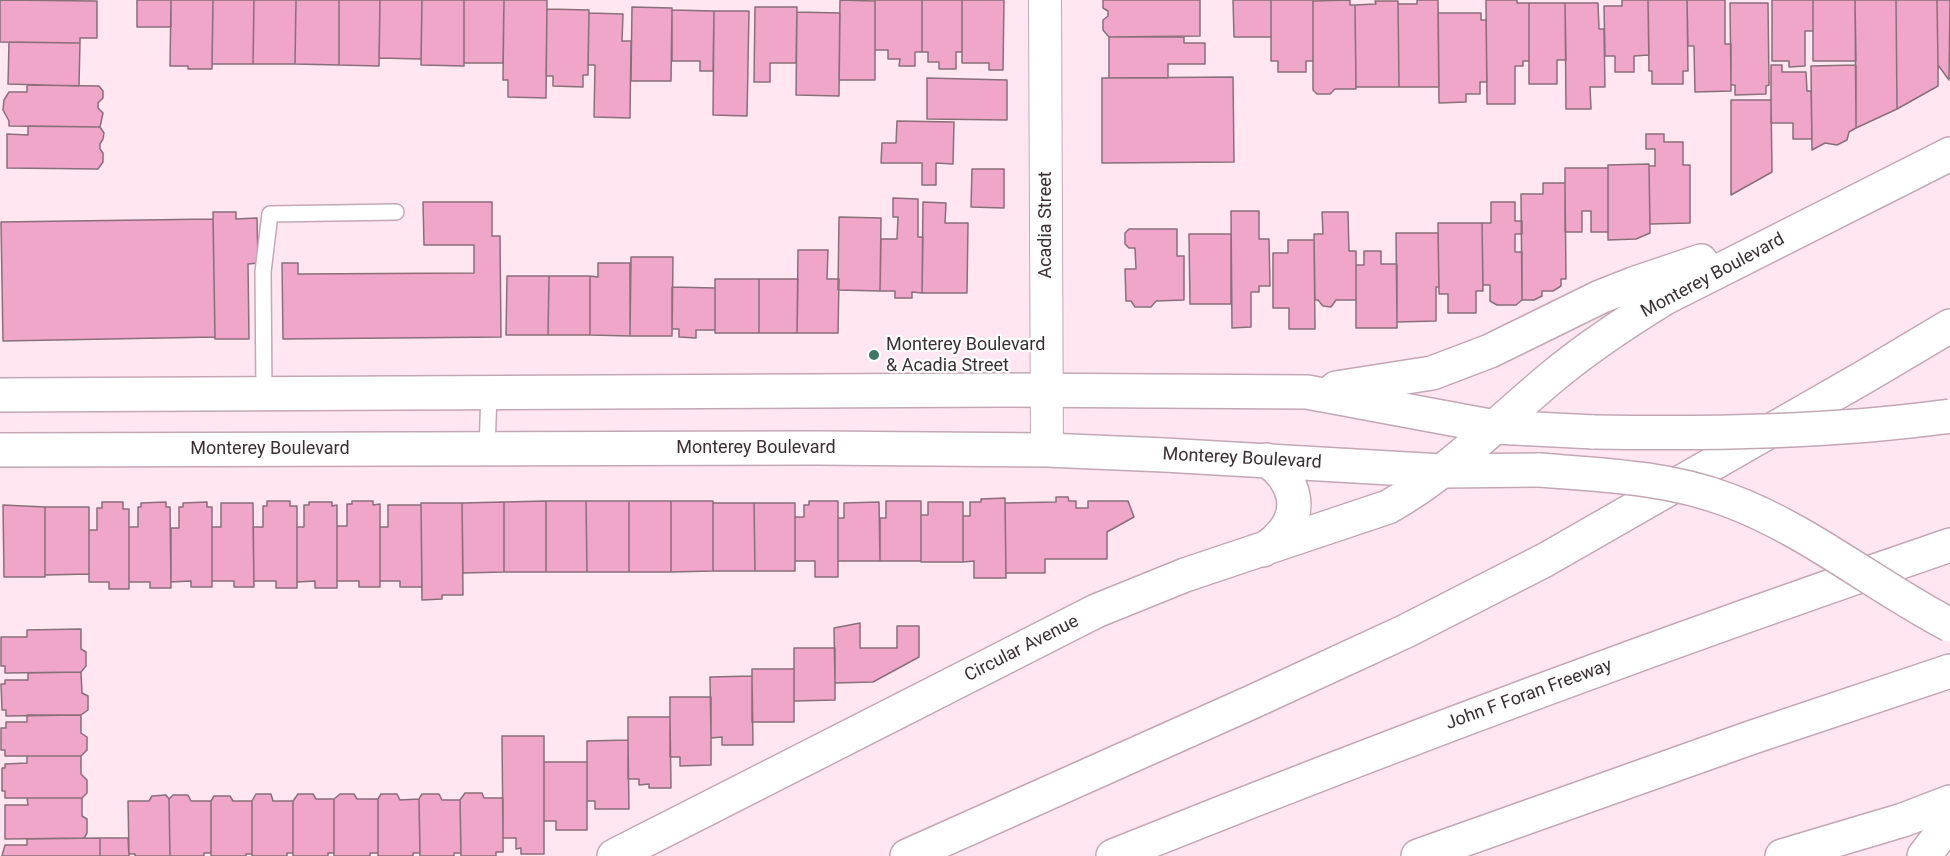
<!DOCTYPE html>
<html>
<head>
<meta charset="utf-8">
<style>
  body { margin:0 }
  canvas { display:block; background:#ffe6f1 }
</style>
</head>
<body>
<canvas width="1950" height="856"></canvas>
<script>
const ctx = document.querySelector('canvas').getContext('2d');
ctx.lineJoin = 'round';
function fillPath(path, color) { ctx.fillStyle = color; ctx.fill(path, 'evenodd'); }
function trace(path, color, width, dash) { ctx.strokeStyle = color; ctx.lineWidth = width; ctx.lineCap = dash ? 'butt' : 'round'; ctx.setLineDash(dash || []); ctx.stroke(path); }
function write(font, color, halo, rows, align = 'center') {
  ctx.font = font + ' Roboto,sans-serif'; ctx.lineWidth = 4.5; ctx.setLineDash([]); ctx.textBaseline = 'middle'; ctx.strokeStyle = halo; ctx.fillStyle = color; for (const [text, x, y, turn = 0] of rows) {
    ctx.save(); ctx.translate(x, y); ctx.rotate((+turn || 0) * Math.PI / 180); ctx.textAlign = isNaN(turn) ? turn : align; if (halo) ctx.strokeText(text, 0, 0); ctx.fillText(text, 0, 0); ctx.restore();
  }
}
const building = new Path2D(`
  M0 0 97 1V38H80V43L0 42Z
  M137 0H171V27H137Z
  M171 0H213L212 69H188V66H170Z
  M213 0H254L253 64H212Z
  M254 0H296L295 64H253Z
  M296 0H339V65L295 64Z
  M339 0H380L379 66 339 65Z
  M380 0H422L421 59 379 58Z
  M422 0H464V66L421 65Z
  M464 0H504L503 63H464Z
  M504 0H547L546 98 508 97V80H503Z
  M840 0 875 1V80H839Z
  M922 0H962V52H956V69H939V62H928V52H922Z
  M922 0V52H915V66H899L900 59H888V50H875V0Z
  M962 0H1004L1003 70H989V63H962Z
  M1103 0H1200V36L1109 37 1103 30V20L1108 16V11L1103 8Z
  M1233 0H1271V37H1234Z
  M1271 0H1313V61H1306V72H1278V61H1271Z
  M1350 0V5H1355L1356 89H1335L1330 94H1317L1313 90V1Z
  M1417 0H1438L1439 87H1399L1398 4H1417Z
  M1486 0H1517V3H1529V61H1523V66H1515V104H1487Z
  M1622 0H1648L1649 55 1634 56V72H1615V56H1605L1604 6H1622Z
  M1648 0H1687L1688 71H1683V84H1652V71H1649Z
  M1687 0H1725V44H1731V91L1695 92 1694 46H1688Z
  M1772 0H1813V31H1805V66L1789 67V61H1772Z
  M1813 0H1855L1856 61H1813Z
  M1855 0H1896L1897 109 1856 128Z
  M1896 0H1937L1938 65V86L1897 109Z
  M1937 0H1950L1949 80 1938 65Z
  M1375 1H1398L1399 87H1356L1355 5 1376 4Z
  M1529 3H1565L1566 60H1557V84H1529Z
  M1565 3H1598L1599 29H1604L1605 87H1590L1591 109H1566Z
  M1730 3H1768L1769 85 1766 86V94L1735 95V85H1731Z
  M632 7 672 8 671 81H631Z
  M755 7H797L796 63H770V82H754Z
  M547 9 589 10 588 75H583V87L553 86V76H546Z
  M672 10 714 11 713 71H700V61H672Z
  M714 11H749L747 116 713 115Z
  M797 12 840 13 839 96 796 95Z
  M589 13 623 14 622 41H631L630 118 594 117 595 65H588Z
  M1438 13H1481V20H1486L1487 82H1480V94H1466V102L1439 103Z
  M1109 37H1184V43H1205V64H1168V78H1109Z
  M9 42 80 43 79 86 8 84Z
  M1771 65H1782V72H1806L1807 91H1811L1812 139H1793V123H1771Z
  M1856 65V128L1849 132 1847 140 1837 145 1825 143 1812 150 1811 66Z
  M1233 77 1234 162 1102 163V78Z
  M927 78 1007 80V120L927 119Z
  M27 85 99 86 103 91V98L98 103V108L103 113 100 127 9 126V121L3 110 4 100 9 92H27Z
  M1731 100H1771L1772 172 1731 195Z
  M897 121 954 122 953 164 936 163V185H922V163H881L882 143H896Z
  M28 126 100 127 104 133 103 139 100 144V149L103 153V162L98 169 7 168V134L28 135Z
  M1646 134H1664V142H1683V165H1690V223L1650 224 1649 166H1655V149H1646Z
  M1649 164 1650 233 1636 239 1608 240V165Z
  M1565 168H1608V232H1591V211H1582V232H1565Z
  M972 169H1004V208L971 207Z
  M1543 183H1565L1566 279H1561V286L1553 291H1542V296L1534 300H1522L1521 194H1543Z
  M893 198 918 199V237H923L922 293 912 292V298H895V291H880L881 239H897L898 217H893Z
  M423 202H492V236H500L501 337 283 339 282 263H298V274L474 273V245H424Z
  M923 202 946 203 945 223H968L967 293H922Z
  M1491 202H1515V221H1522V234H1515V252H1522V300L1516 305H1497L1490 301V285H1483L1482 223H1491Z
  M1231 211H1259V239H1269L1270 286H1259V292H1251V327L1232 328Z
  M213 212H236V219L257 218 258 263 248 264 249 339H215Z
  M1322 212H1348L1349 251H1356V300H1336L1331 307 1323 306 1318 300H1315L1314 234H1323Z
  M839 217 881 218 880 291 838 290Z
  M213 219 215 337 3 341 1 222Z
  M1438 223H1482L1483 291H1476V313H1448V294H1439Z
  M1129 229H1177V256H1184V300L1156 301 1151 307H1135L1131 301H1126L1125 269H1136L1135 248H1129L1125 244V233Z
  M1396 233H1438L1439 287H1436V321L1397 322Z
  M1189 234H1231V304H1190Z
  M1288 240H1314L1315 329H1289V308H1273V253H1288Z
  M798 250H828L827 279H839L838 333H797Z
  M1364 251H1381V264H1397V328H1356V265H1364Z
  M631 257H673L672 336H630Z
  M598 263H630V336L590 335V276L598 277Z
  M507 276H549L548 335H506Z
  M549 276H590V335H548Z
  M715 279H759V333H715Z
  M759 279H798L797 333H759Z
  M672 287 715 288V330H696V338L679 337V329H672Z
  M1056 497H1068L1069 501H1076V508H1088V501H1128L1134 517 1107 532V559H1045V573H1006L1005 503 1056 502Z
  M1005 498 1006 578H974V561L963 562V516H970V502H981V499Z
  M267 501H290V506H297V588H276V581H254L253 527H263V506H267Z
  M352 501H373V505L380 504V587H359V581H337V526H347V504H352Z
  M546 501H586L587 572H546Z
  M546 501V572H504V502Z
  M586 501H629V572H587Z
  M629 501H671V572H629Z
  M671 501H713V571L671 572Z
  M809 501H838V577H815V561H795V517H804V505H809Z
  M886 501H921V561H880V518H886Z
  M102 502H123V509H129V589H109V582H89V530H97V508H102Z
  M166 502V507H170L171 588H150V582H129V527H138V507H141V503Z
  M207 502V507H212V587H191V581L171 582V528H179V507H183V503Z
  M309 502H332V506L337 505V588H315V581L297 582V527H304V505H309Z
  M504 502V572L463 573 462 503Z
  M879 502 880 561H838V518H844V503Z
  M928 502H963V562H921V515H928Z
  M221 503H253L254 587H234V581H212V527H221Z
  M421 503H462L463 595H442V599L422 600Z
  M713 503H754L755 571H713Z
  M754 503H795V571H755Z
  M3 505 45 507V577H4Z
  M388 505H421L422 587H400V581H380V527H388Z
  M45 507H89V574L45 575Z
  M860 623V648H897V626H919V657L873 682 835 683 834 628Z
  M81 629V649L86 652V666L81 672 5 673V666H1V637H27V630Z
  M794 648H835V700L794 701Z
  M752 669H794V722H752Z
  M81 672 82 693 88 696V710L81 715 6 716V710H2L1 684H5V680H28V673Z
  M752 676 753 745H722V737L711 738 710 677Z
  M670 697H711V765L680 766V757H670Z
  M27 715H81V733L87 737V750L81 756H5V750H1V728H6V722H27Z
  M628 717H670L671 788H649V784L639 785V779H628Z
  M502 736H544V854H521V848L516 849V838H503Z
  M628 740 629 809H595V801H587V741Z
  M27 756H81V774L87 780V793L82 798H5V791H2V768H5V764L27 763Z
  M544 762H587V830H556V821H544Z
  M465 793H482L484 798H503V852H496V856H461L460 800Z
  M256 794H271L273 801H293V853H287V856H252V801Z
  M298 794H313L316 799H334V853H328V856H293V801Z
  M340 794H354L357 799H378V853H370V856H334V799Z
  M381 794H397L400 800 419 799 420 853H413V856H378V799Z
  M422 794H439L442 800H460L461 853H454V856H420L419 799Z
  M166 795 169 799 170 856H135V854H129L128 801H149L152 796Z
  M173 795H188L191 801H211V853H204V856H170L169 799Z
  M214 796H230L233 801H252V854H246V856H211V801Z
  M27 798H82V816L87 819V833L84 838 5 839V805H28Z
  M100 838V856H2L5 845H27V839Z
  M100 838H128L129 856H100Z`);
fillPath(building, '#efa6c9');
trace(building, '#8a6f7b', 1.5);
const lane = new Path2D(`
  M264 394 263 272 270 214 396 212
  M487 449 489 393`);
const street = new Path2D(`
  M1045 0 1047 450`);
const secondary = new Path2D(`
  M1336 388 1432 373 1490 351 1600 297 1633 284 1701 261
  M0 395 1008 390 1307 392 1495 427
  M0 450 816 448 1047 450 1164 455 1442 471
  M1263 550C1268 546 1274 543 1278 538 1305 512 1295 480 1267 460
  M614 856 1096 611 1185 575 1388 507C1449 473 1499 421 1552 377 1588 347 1626 322 1665 298L1950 154
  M1924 856 1950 822`);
const highway = new Path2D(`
  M1495 427 1594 432
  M1442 471 1539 470
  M907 856 1252 702 1406 631 1545 560 1866 376 1950 326
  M1113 856C1389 745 1668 641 1950 545
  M1418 856 1750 738 1950 671
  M1782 856 1903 820 1950 802`);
trace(lane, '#c4a7b4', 18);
trace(street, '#c4a7b4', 34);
trace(secondary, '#c4a7b4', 36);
trace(highway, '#c4a7b4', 36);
trace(lane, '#fff', 15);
trace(street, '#fff', 32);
trace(secondary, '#fff', 33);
trace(highway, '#fff', 33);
const highwayBridge = new Path2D(`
  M1594 432C1713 434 1832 432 1950 416
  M1539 470C1602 475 1667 477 1728 500 1807 529 1875 586 1950 625`);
trace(highwayBridge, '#c4a7b4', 36, []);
trace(highwayBridge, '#fff', 33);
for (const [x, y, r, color] of [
  [874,355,6,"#3c7864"]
]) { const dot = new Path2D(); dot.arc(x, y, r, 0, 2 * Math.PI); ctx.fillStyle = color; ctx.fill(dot); trace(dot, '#fff', 2); }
write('18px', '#3a2f34', '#fff', [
  ["Acadia Street",1046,225,-90],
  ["Monterey Boulevard",1713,276,-28],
  ["Monterey Boulevard",756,448],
  ["Monterey Boulevard",270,449],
  ["Monterey Boulevard",1242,459,3],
  ["Circular Avenue",1022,649,-27],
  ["John F Foran Freeway",1529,695,-20]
]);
write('18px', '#3a2f34', '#fff', [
  ["Monterey Boulevard",886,345],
  ["& Acadia Street",886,366]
], 'left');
</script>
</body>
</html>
